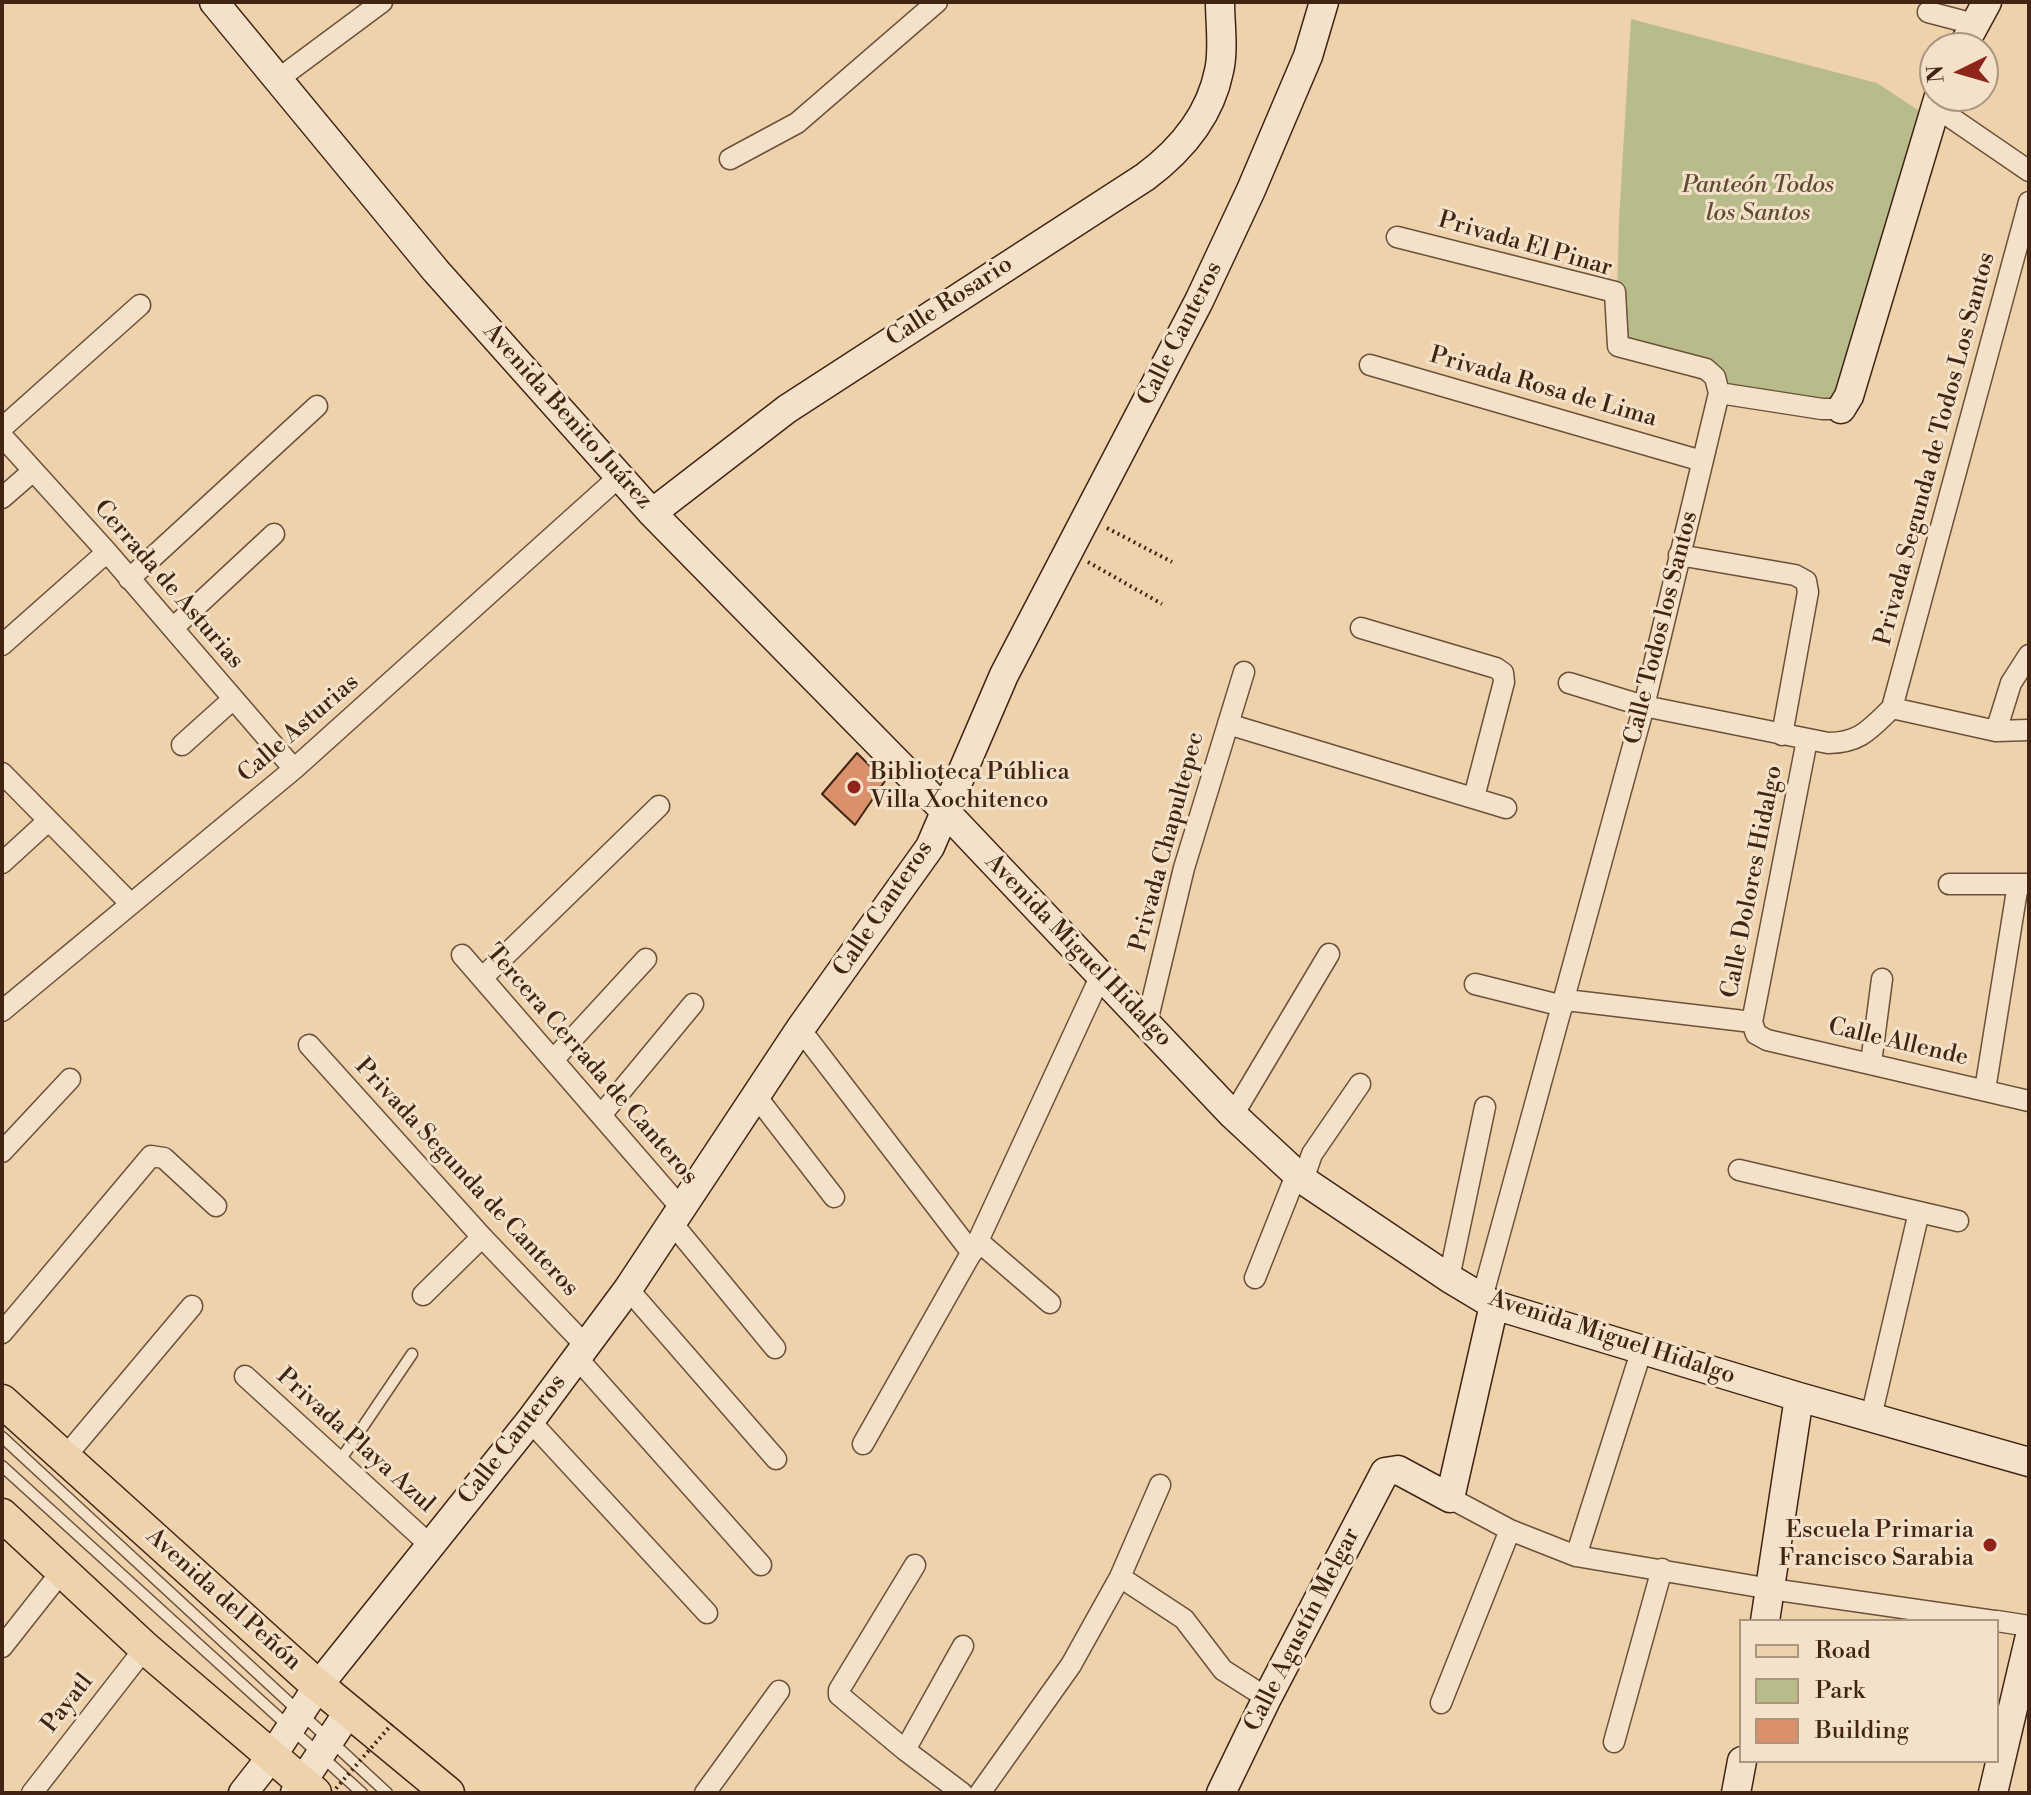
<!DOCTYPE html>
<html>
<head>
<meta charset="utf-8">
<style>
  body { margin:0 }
  #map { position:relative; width:2031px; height:1795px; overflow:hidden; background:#edd2ac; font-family:"Libre Bodoni",serif }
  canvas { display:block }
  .frame { position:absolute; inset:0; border:4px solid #412414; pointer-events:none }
  .legend { position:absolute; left:1739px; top:1619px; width:260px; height:144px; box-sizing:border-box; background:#f3e2c9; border:2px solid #ac9681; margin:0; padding:10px 14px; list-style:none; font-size:24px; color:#412414 }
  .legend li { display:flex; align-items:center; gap:16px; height:40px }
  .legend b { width:40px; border:2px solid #ac9681 }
  .north { position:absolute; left:1919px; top:32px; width:80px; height:80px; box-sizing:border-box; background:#f3e2c9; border:2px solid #ac9681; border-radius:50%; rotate:265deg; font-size:22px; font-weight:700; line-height:32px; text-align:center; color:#412414 }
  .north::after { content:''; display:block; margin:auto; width:28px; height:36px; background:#8f2418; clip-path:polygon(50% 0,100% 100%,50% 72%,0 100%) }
</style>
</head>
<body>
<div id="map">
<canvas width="2031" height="1795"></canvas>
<div class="frame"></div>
<ul class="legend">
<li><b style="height:10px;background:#edd2ac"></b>Road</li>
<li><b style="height:22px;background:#b8bc8a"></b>Park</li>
<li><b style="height:22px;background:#d9906b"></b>Building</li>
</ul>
<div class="north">N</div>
</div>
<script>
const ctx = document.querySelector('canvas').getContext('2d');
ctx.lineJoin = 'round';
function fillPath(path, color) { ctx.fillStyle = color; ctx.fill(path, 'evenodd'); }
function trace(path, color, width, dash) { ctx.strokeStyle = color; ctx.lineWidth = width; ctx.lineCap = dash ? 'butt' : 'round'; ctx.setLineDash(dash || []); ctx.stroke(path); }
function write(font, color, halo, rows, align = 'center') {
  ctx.font = font + ' "Libre Bodoni",serif'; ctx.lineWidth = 6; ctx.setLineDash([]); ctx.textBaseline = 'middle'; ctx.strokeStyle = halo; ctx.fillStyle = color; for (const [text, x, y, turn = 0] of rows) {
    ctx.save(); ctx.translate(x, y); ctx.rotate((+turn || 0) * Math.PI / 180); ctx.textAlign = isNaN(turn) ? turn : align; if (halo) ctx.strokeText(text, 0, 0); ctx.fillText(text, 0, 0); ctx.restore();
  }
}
fillPath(new Path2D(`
  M1631 19 1877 83 1927 116 1841 409 1719 393 1702 381 1616 347 1619 219Z`), '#b8bc8a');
const building = new Path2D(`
  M857 753 885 781 855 825 822 794Z`);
fillPath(building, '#d9906b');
trace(building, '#412414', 2);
const lane = new Path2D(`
  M2 1437 387 1793
  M339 1462 412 1354
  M2 1466 362 1793`);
const street = new Path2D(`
  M1928 12 1974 24
  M277 80 382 2
  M1934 106 2029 171
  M730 159 797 123 937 2
  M1397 237 1615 292 1618 346 1706 369 1715 377 1719 393 1644 706 1482 1298
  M1370 365 1702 461
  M1719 393 1822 409H1841
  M2 428 140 305
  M2 436 107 552 294 769
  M2 498 33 471
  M1679 555 1795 575 1806 581 1808 592 1782 735
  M129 579 317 406
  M173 628 274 534
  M1361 628 1496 668 1503 673 1504 682 1474 797
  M2 645 107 552
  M1569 683 1644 706 1828 743C1860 743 1870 729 1892 708
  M1892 708 2029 202
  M1892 708 1996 731 2029 730
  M1228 724 1506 808
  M1996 731 2011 683 2029 655
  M1807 740 1752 1022 1756 1034 1767 1040 2029 1101
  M182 745 232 700
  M2 773 130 903
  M2 863 48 821
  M1949 884H2029
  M462 955 682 1209
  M482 978 659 806
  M1475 984 1563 1006
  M1566 1000 1752 1022
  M2 1011 294 769 621 475
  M1147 1022 1184 868 1244 672
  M800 1029 972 1253
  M309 1045 482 1237 586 1346
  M554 1059 646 959
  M1871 1063 1882 979
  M1985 1090 2018 884
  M756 1096 834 1197
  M602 1114 693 1004
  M1233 1115 1329 954
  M2 1152 70 1079
  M1739 1170 1958 1221
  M1303 1180 1312 1154 1360 1084
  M672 1223 775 1348
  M978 1241 1050 1303
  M1255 1278 1296 1175
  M1449 1278 1485 1107
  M628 1289 776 1459
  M423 1295 482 1237
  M2 1333 151 1156 164 1158 216 1206
  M577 1358 761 1565
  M245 1376 430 1545
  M1871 1417 1919 1212
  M530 1421 707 1613
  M863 1444 978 1241 1101 975
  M65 1457 192 1306
  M1450 1498 1510 1530 1576 1556 1771 1589 1994 1621
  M1576 1556 1642 1349
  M915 1565 839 1690V1695L905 1750 962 1793
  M1120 1577 1184 1619 1223 1670 1267 1698
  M1997 1621 2029 1626
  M2 1647 62 1571
  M1441 1703 1510 1530
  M1614 1742 1662 1569
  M905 1750 963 1646
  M32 1793 145 1648
  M705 1793 779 1691
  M980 1793 1071 1665 1120 1577 1160 1485`);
const secondary = new Path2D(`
  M214 2 436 271 652 513 944 810 1233 1115 1303 1180 1449 1278 1494 1305 1799 1397 2029 1462
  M1962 48 1987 2
  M1841 409 1849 396 1939 96
  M652 513 787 409 1145 177C1180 151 1210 116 1219 71 1224 50 1220 24 1220 2
  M1765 1621 1799 1397
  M243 1793 272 1756 318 1686 530 1421 628 1289 800 1029 930 847 1004 675 1199 301 1251 190 1308 56 1324 2
  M295 1793 349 1711
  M1221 1793 1267 1698 1385 1472 1398 1470 1450 1498 1494 1305
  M1736 1793 1742 1761
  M1993 1793 2029 1640`);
const primary = new Path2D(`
  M2 1401 309 1678 448 1793
  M2 1515 145 1648 315 1793`);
trace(lane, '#6c503a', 13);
trace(street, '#6c503a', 23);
trace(secondary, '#412414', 31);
trace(primary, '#412414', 35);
trace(new Path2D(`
  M1107 528 1172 562
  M1088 562 1162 604`), '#412414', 4, [2, 4]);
trace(lane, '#f3e2c9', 10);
trace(street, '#f3e2c9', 20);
trace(secondary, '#f3e2c9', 28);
trace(primary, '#edd2ac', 32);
trace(new Path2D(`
  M332 1793 392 1724`), '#412414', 4, [2, 4]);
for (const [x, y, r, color] of [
  [854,787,8,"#8f2418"],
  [1990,1545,8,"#8f2418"]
]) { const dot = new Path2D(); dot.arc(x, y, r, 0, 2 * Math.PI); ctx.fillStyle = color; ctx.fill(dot); trace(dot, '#f3e2c9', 3); }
write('italic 24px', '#5f4a32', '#f3e2c9', [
  ["Panteón Todos",1758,186],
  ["los Santos",1758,214]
]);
write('24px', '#412414', '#f3e2c9', [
  ["Privada El Pinar",1525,245,16],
  ["Calle Rosario",950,302,-33],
  ["Calle Canteros",1181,334,-63],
  ["Privada Rosa de Lima",1543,388,16],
  ["Avenida Benito Juárez",567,417,48],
  ["Privada Segunda de Todos Los Santos",1936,449,-75],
  ["Cerrada de Asturias",168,585,49],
  ["Calle Todos los Santos",1662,628,-76],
  ["Calle Asturias",299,729,-41],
  ["Privada Chapultepec",1168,842,-75],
  ["Calle Dolores Hidalgo",1753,882,-79],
  ["Calle Canteros",884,909,-56],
  ["Avenida Miguel Hidalgo",1078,951,46],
  ["Calle Allende",1898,1043,13],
  ["Tercera Cerrada de Canteros",591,1065,49],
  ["Privada Segunda de Canteros",466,1178,47],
  ["Avenida Miguel Hidalgo",1612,1338,18],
  ["Calle Canteros",513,1440,-52],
  ["Privada Playa Azul",355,1441,42],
  ["Avenida del Peñón",223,1600,42],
  ["Calle Agustín Melgar",1303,1630,-63],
  ["Payatl",68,1704,-52]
]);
write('24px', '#412414', '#f3e2c9', [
  ["Biblioteca Pública",870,773],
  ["Villa Xochitenco",870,801],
  ["Escuela Primaria",1974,1531,"right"],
  ["Francisco Sarabia",1974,1559,"right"]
], 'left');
</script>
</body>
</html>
